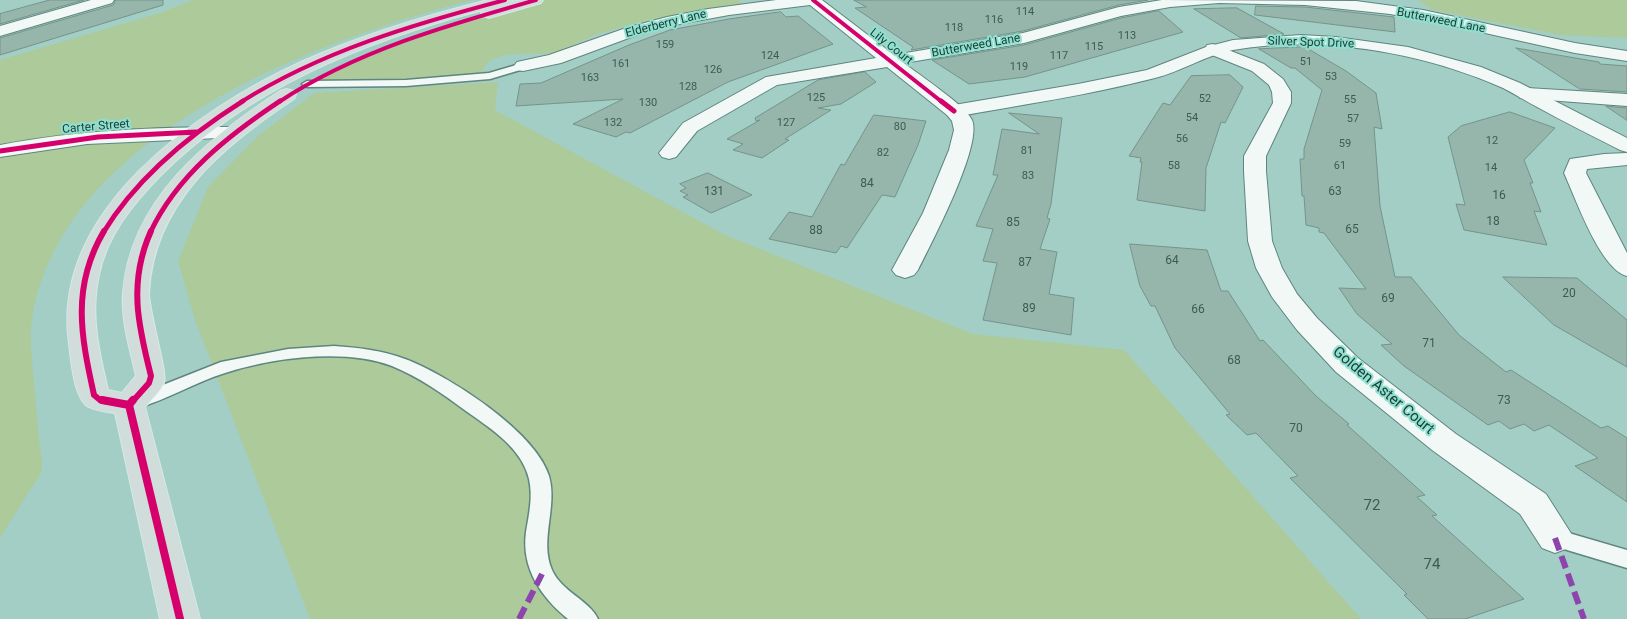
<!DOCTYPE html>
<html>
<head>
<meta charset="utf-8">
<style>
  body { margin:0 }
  canvas { display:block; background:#a2cec5 }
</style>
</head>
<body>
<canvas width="1627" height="619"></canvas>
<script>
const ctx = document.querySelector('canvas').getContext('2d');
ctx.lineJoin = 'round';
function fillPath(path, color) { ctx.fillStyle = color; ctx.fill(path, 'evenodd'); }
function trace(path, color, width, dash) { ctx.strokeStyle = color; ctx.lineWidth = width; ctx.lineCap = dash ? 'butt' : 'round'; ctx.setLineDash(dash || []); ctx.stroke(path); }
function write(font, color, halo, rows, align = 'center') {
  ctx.font = font + ' Roboto,sans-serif'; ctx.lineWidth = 4; ctx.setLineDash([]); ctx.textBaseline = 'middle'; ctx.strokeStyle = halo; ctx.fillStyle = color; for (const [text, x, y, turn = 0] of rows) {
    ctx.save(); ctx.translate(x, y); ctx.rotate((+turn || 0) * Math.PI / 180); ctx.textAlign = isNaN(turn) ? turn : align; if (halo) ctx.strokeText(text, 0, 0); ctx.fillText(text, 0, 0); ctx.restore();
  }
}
fillPath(new Path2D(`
  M193 0H472C315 41 60 135 32 320 29 338 32 354 33 372 35 395 37 418 39 441 40 449 44 465 41 473 38 480 32 487 28 493 19 508 9 523 0 538V60L160 13Z
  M536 0H739L743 4C694 11 645 19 598 34 583 39 567 50 552 53 534 56 488 47 483 72L523 66 502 74 406 83 307 84C380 45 457 22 536 0Z
  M1418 0H1627V38L1560 35 1433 10Z
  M498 82 495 110 725 235 973 334 1124 350 1361 619H310L195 320 178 261 208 187 257 137 314 93Z`), '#acca9a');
const building = new Path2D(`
  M50 0H84L0 24V14Z
  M116 0H163V5L0 55V38L113 5Z
  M854 0H1148L1119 5 1023 31 911 50 913 47 855 8 866 7Z
  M1256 6 1305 7 1394 17 1395 32 1255 15Z
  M1237 8 1284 34 1241 38 1194 9Z
  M1159 11 1183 32 1025 77 969 84 932 60 1024 45 1121 18Z
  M781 12 786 17 798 16 833 44 728 82 630 133 626 132 616 137 573 124 623 99 516 106 520 84 541 83 629 45 670 30 729 19Z
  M1305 47 1346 71 1376 93 1382 129 1374 127 1380 206 1395 277H1411L1459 335 1506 372 1511 370 1601 428 1608 426 1627 438V502L1575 466 1598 458 1549 425 1534 431 1524 424 1510 429 1499 421 1488 425 1404 366 1381 345 1392 344 1357 314 1339 288 1366 289 1324 233 1319 232V228L1306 225 1304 196H1302L1300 159H1304V149L1322 90 1295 68H1291L1259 49Z
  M1516 48 1599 62 1600 64 1627 66V92L1580 89Z
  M865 72 876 82 841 104 818 108 831 110 785 139 789 140 762 158 733 150 743 144 727 139 760 120 756 121 755 118 818 80Z
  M1230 75 1243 87 1225 123 1221 122 1206 168 1205 211 1137 200 1142 162H1140L1141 158 1129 156 1163 103 1170 105 1191 76Z
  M1606 106 1627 108V120Z
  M1510 112 1555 128 1524 160 1533 183H1530L1541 212 1534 211 1547 245 1464 230 1456 204 1465 205 1448 137 1461 126Z
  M1009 113 1062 118 1051 204 1047 218 1050 219 1040 249 1057 252 1049 294 1074 298 1071 335 983 320 997 263 983 261 993 229 976 226 998 175H993L1002 129 1039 134Z
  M874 115 926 121 918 145 895 197 882 195 847 248 841 246 836 253 769 239 789 212 812 217 841 164 844 165Z
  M708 173 752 195 711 213 683 197 688 195 680 191 686 188 680 184Z
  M1130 244 1207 250 1221 291H1228L1260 341 1263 340 1316 396 1349 424 1347 425 1425 495 1417 497 1437 515 1432 516 1524 599 1465 619H1428L1404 595 1407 594 1290 478 1298 476 1256 433 1247 435 1226 415 1230 414 1175 348 1155 306H1151L1140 286Z
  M1503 277 1577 278 1627 320V367L1554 325Z`);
fillPath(building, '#96b6ab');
trace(building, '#74948a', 1);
const service = new Path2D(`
  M523 63 528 66 527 68 490 79 406 86 307 87 302 84 307 81 406 80 489 73Z
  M334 346C359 348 382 350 405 359 448 375 535 431 549 476 558 507 539 540 552 570 562 592 589 600 598 619H568C541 597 521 568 526 532 529 514 533 497 529 479 522 448 490 428 466 411 443 394 419 377 392 366 344 348 272 358 225 373 195 382 167 400 137 408L130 406 128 402 130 398 221 362 288 349Z
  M1555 529 1627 550V568L1547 544 1544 538 1547 532Z`);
const minor = new Path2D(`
  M91 0H114L112 3 0 36V26Z
  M776 0H822L894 55 1023 33 1119 7 1162 0 1356 1 1423 10 1575 43 1627 51V61L1575 53 1449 25 1390 14 1305 5 1219 3 1170 7 1121 16 1024 43 904 63C919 75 965 105 972 120 983 145 931 244 918 270L914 275 905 278 896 275 892 270 923 213 949 150 954 130 952 121 947 115 887 67 777 85 697 131 676 157 669 159 662 157 659 153 683 123 766 77 876 58 810 5 729 15 669 26 637 35 561 63 523 71 517 70 514 66 517 62 549 55 626 28 667 17 708 9Z
  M1213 44 1264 64 1283 79 1291 92V103L1266 156V171L1272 241 1282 268 1297 294 1317 318 1358 358 1456 434 1546 494 1574 538 1568 548 1555 553 1542 548 1520 514 1432 450 1336 372 1297 330 1272 297 1256 268 1248 241 1244 171V156L1273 103 1272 92 1269 85 1252 71 1207 53 1205 49 1207 45Z
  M1527 88 1627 94V106L1520 98 1518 94 1520 90Z
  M1627 153V165L1587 169 1586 173 1627 253V276C1600 269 1576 199 1564 173L1570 159 1604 154Z`);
const tertiary = new Path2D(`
  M1301 35 1336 37 1408 47 1481 67 1520 83 1627 138V152L1620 150C1593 136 1566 123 1539 108 1527 102 1515 94 1503 88 1421 52 1322 35 1233 50 1205 55 1181 72 1155 78 1089 95 1021 105 954 117L947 115 944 111 947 107 954 105 1078 84 1147 70 1206 47 1233 40Z
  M234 127 241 129 244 133 241 137 87 144 0 157V145C78 130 155 127 234 127Z`);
const primary = new Path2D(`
  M488 0H512L511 2 520 0H543L541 3 489 18 484 16 481 13 483 10C365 41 248 88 160 176 133 204 107 235 99 275 90 314 99 352 108 390L122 393 136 376C130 349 121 321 123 293 130 200 208 138 280 91L287 89 294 91 296 95 294 99C224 145 153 203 149 293 149 313 168 373 164 383 160 392 152 399 145 407L200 619H160L115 413C107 412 96 411 89 407 74 400 71 360 69 344 50 212 196 110 301 62 361 35 424 16 488 0Z`);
trace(service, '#5f857f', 3);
trace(minor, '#5f857f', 2);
trace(tertiary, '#5f857f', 2);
trace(primary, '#d5e9e5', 2);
fillPath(service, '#f1f8f6');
fillPath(minor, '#f1f8f6');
fillPath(tertiary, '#f1f8f6');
fillPath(primary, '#d0ddda');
trace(new Path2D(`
  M1555 538 1584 619
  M519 619 542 574`), '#8e44ad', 6, [13, 6]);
trace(new Path2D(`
  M813 0 942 102
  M241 102C322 51 414 24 505 0
  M279 102C356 51 448 25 536 0`), '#d6006c', 4);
trace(new Path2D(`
  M941 101 954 111
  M0 151 98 137 196 132
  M103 233C137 177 189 135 243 101
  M150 233C177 175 229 135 280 101`), '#d6006c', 5);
trace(new Path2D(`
  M104 231C71 287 81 336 94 395L100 400 109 402
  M132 402 149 383 151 376C138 325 128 282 151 231`), '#d6006c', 6);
trace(new Path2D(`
  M102 400 129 405
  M129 405 133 400
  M129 405 180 619`), '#d6006c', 8);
write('11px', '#3b5c54', null, [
  ["114",1025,12],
  ["116",994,20],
  ["118",954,28],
  ["113",1127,36],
  ["159",665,45],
  ["115",1094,47],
  ["124",770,56],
  ["117",1059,56],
  ["51",1306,62],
  ["161",621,64],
  ["119",1019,67],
  ["126",713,70],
  ["53",1331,77],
  ["163",590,78],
  ["128",688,87],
  ["125",816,98],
  ["52",1205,99],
  ["55",1350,100],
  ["130",648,103],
  ["54",1192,118],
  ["57",1353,119],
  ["132",613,123],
  ["127",786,123],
  ["80",900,127],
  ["56",1182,139],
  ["12",1492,141],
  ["59",1345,144],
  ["81",1027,151],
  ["82",883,153],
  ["58",1174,166],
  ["61",1340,166],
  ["14",1491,168],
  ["83",1028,176]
]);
write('12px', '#1a3c35', '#90e0d0', [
  ["Butterweed Lane",1441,21,11],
  ["Elderberry Lane",666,24,-14],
  ["Silver Spot Drive",1311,43,2],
  ["Butterweed Lane",976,46,-10],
  ["Lily Court",891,47,38],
  ["Carter Street",96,127,-5]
]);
write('12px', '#3b5c54', null, [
  ["84",867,184],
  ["131",714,192],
  ["63",1335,192],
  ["16",1499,196],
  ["18",1493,222],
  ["85",1013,223],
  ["65",1352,230],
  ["88",816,231],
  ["64",1172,261],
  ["87",1025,263],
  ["20",1569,294],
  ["69",1388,299],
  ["89",1029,309],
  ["66",1198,310],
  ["71",1429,344],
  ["68",1234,361],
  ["73",1504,401],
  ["70",1296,429]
]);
write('15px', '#1a3c35', '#90e0d0', [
  ["Golden Aster Court",1383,391,40]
]);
write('15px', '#3b5c54', null, [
  ["72",1372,506],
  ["74",1432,565]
]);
</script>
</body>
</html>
